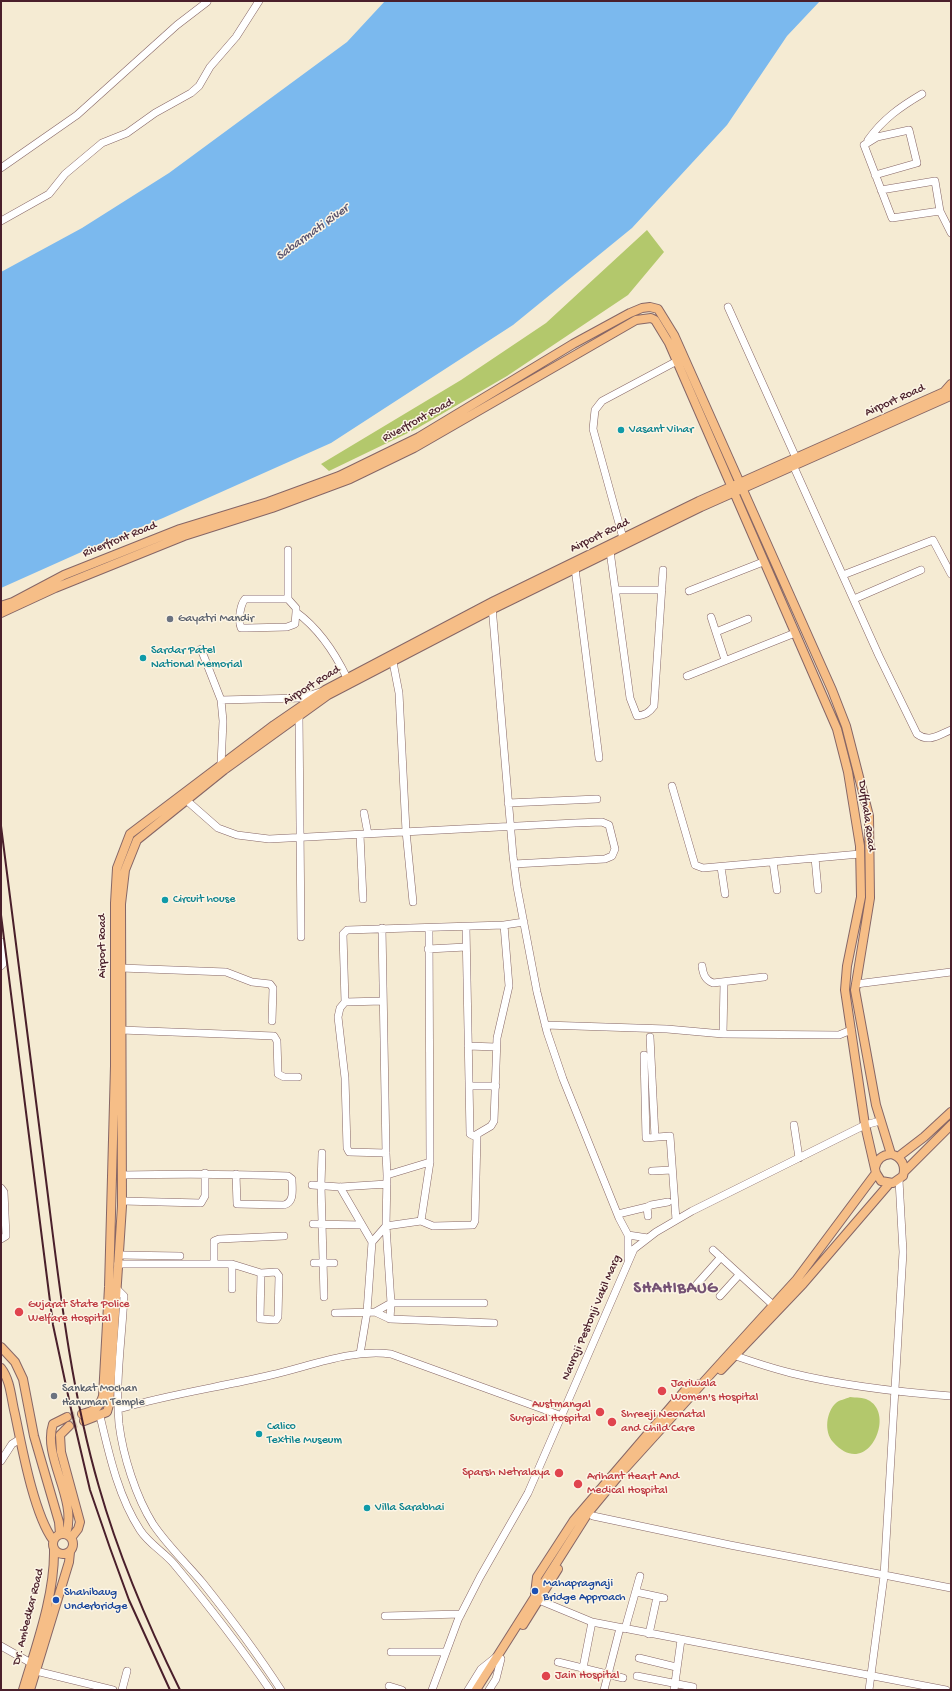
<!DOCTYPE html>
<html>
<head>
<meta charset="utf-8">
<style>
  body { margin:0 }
  #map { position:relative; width:952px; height:1691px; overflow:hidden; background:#f5ebd3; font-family:"Gochi Hand",sans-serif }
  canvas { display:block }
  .frame { position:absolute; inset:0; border:2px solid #4a1f2b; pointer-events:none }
</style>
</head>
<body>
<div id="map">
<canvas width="952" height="1691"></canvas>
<div class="frame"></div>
</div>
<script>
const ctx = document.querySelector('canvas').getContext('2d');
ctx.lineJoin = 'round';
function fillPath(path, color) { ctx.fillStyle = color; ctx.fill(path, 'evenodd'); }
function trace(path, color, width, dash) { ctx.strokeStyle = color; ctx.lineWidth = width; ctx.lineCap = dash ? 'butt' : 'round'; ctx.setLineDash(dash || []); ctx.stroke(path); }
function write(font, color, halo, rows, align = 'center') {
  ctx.font = font + ' "Gochi Hand",sans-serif'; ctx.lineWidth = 3; ctx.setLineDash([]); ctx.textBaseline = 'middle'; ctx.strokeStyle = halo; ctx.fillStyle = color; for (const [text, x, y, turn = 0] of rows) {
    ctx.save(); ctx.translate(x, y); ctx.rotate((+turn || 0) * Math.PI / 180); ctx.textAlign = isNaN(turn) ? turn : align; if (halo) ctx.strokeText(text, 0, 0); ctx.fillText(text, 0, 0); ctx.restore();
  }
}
fillPath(new Path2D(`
  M647 230 664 252 628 295 507 376 416 429 329 471 321 464 461 380 546 323Z
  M850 1397C856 1398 863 1397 868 1400 897 1414 867 1481 833 1442 824 1432 826 1412 836 1403 839 1400 846 1399 850 1397Z`), '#b3c86c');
fillPath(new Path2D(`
  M385 1H820L787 36 727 125 632 228 513 325 331 443 163 518 97 545 1 588V272L82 228 169 173 347 42Z`), '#7bb9ee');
trace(new Path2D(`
  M67 1417 82 1414
  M69 1426 84 1421`), '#d3c2b1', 8, [8, 4]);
const minor = new Path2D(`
  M868 140C883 119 900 107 922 94
  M864 145 892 218 940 211 935 181 881 190
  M864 145 877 137 909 130 917 163 875 175
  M1 168 77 115 177 25 207 2
  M940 211 951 233
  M1 221 49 194 65 174 102 143 127 133 155 113 191 93 199 86 210 67 236 37 259 1
  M728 307 796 458
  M793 465 879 656 917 734C929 743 938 735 951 730
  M623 538 593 429 595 410 602 401 677 361
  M610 551 630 698 637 716C645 715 649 713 654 706L663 570
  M575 568 599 758
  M843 575 933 540 951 574
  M616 590H662
  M689 591 763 562
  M288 599V550
  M854 599 921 570
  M492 606 513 856 517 887 537 992 547 1032 563 1079 619 1218 628 1235 648 1238
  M296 612V608L288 599H245C240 605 238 620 241 628H247L287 627 295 624 296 612C318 628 335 653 347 678
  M711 617 725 660
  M716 632 748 619
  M201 649 221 700
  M393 662 399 693 406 831 413 902
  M687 676 795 633
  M299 715 301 937
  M221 765 223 721 221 700 301 698 320 692
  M672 786 695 865 703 868 860 854
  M185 799 218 828 237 835 269 839 575 823 602 822 609 825 615 849 612 856 605 859 514 864
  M508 803 597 799
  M364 813 368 834
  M360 835 363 899
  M815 858 818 890
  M773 862 777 890
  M721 867 725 894
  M466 927 470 1134 474 1136 491 1126 494 1121 497 1038 509 986 504 925 524 922
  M1 942 3 964 1 966
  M428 949 466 947
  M702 966C703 974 705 980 713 983L764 977
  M121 968 226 972 252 982 270 984 273 988 272 1021
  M856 984 951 972
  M345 1002 383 1001
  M545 1025 667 1029 723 1034 839 1035 851 1030
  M121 1030 274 1036 277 1041 278 1074 284 1077H298
  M723 1034 724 983
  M650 1037 655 1137
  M468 1046 496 1047
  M644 1055 646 1138 670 1136 676 1220
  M469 1086H496
  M794 1125 799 1158
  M322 1153 321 1185 324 1297
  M386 1153 349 1152 347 1148 345 1078 338 1017 340 1008 345 1002 343 934 347 930 504 925
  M652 1171 672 1170
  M122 1175C177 1174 233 1174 288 1176L292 1179C292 1189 295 1202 284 1205L237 1204 236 1174
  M387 1175 430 1162
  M312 1185 340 1187 387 1184
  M340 1187 372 1242 367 1312 360 1354
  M1 1188 4 1192 6 1236 1 1239
  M122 1201 201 1203 205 1196V1173
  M647 1207 651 1205 668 1202
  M618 1214 647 1207 648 1216
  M421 1221 430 1162 429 928
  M313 1224 362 1225
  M628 1235V1259
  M372 1242 386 1226 421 1221 433 1226 473 1225 475 1221 477 1135
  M713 1250 773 1305
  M119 1255 180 1256
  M314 1263H334
  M118 1264H232L261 1273 276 1272 279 1276 278 1317 276 1320 260 1319 261 1273
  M214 1264V1241L219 1239 284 1236
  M232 1264V1289
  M697 1284 721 1257
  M113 1288H116L124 1296C122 1338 115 1382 119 1424 123 1456 136 1497 153 1524 167 1545 186 1563 202 1582 230 1617 257 1653 281 1690
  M720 1296 739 1275
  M375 1312 390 1319 494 1323
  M335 1313 375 1312 391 1303 386 1226 387 1175 386 1153 382 928
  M390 1319 391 1303H484
  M730 1354C750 1361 771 1368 791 1373 844 1386 897 1392 951 1396
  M119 1409C169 1394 221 1387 271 1375 311 1366 350 1349 391 1354L562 1416
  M100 1416C109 1454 118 1496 140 1530 149 1544 164 1552 174 1564 208 1605 240 1646 270 1690
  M1 1461 12 1444 20 1439
  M593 1516 730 1545 951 1588
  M636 1592 664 1598
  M534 1598 592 1622 946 1690
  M385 1616 461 1614
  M625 1629 640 1576
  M649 1634 657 1597
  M1 1646 31 1663
  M391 1652H446
  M639 1658 676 1667
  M558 1662 623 1678
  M583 1668 592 1622
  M36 1671 113 1690
  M637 1676 693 1687
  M389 1686 402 1690
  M122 1690 127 1671
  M432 1690 458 1620 480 1577 528 1493 634 1249 656 1232 692 1211 865 1125 880 1121
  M468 1690 481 1669 496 1657
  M489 1690 496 1679 501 1659
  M604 1690 620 1628
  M674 1690 681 1640
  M869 1690 884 1576 903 1252 899 1180`);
const major = new Path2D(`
  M1 606 13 602 64 575 180 529 268 502 339 476 419 437 573 344 630 313 642 308 650 307 658 309 674 335 832 690 846 726 869 816 870 898 855 990 876 1105 891 1154
  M1 613 55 588 184 536 272 508 350 479 414 448 636 320 651 318 655 320 669 343 837 729 848 772 860 846 861 897 847 966 845 990 865 1125 876 1173 881 1181 893 1183 903 1176C906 1166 902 1157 891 1154 882 1155 877 1159 875 1168
  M898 1157 924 1137 951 1112
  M904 1172 951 1125
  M1 1347 15 1362 23 1379 34 1436 59 1522 60 1534
  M1 1368C11 1381 11 1399 15 1414 22 1448 34 1514 53 1540
  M721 1370 803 1284 889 1184
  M82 1414C95 1411 99 1408 103 1396L109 1287 115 1066V903L117 868 130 834 274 725 325 690 494 601 699 501 944 392 951 384
  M84 1421 107 1412 109 1405 122 1206 121 904 125 870 137 840 224 770 328 695 493 609 701 507 948 397 951 393
  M69 1426 60 1435 61 1452 80 1522 78 1529 71 1538
  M53 1544a10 10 0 1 1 20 0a10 10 0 1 1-20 0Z
  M66 1534C78 1499 42 1457 53 1424L67 1417
  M535 1594 537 1577 574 1520 687 1388 700 1384
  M523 1625 558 1569
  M23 1690C36 1646 55 1595 54 1549
  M30 1690 69 1562 70 1552
  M476 1690 588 1513 621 1473 797 1279 876 1173`);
trace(minor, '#866666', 8);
trace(major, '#866666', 10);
trace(minor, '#fff', 7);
trace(major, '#f6be87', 8);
trace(new Path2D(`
  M1 826C15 944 30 1062 46 1180 59 1283 70 1387 99 1487 119 1557 148 1625 180 1690
  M1 915 53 1325 71 1409 90 1490 110 1548 129 1600 170 1690`), '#4a1f2b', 2);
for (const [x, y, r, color] of [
  [621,430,4,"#0f9aa8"],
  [170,619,4,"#6b7280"],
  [143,658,4,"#0f9aa8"],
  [165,900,4,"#0f9aa8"],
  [19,1312,5,"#e0444e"],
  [662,1391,5,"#e0444e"],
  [54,1396,4,"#6b7280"],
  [600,1412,5,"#e0444e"],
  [612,1422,5,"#e0444e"],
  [259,1434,4,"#0f9aa8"],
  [559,1473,5,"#e0444e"],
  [578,1484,5,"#e0444e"],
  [367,1508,4,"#0f9aa8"],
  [535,1591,4,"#1a4fb4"],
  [56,1600,4,"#1a4fb4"],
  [546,1676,5,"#e0444e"]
]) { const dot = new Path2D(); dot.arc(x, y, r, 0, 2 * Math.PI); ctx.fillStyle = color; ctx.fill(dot); trace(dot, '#fcf5e5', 1.5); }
write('12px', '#4a1f2b', '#fcf5e5', [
  ["Airport Road",895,401,-24],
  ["Riverfront Road",418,421,-29],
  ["Airport Road",600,536,-26],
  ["Riverfront Road",120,540,-22],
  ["Airport Road",312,686,-32],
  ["Duffnala Road",866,816,82],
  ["Airport Road",103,946,-90],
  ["Navroji Pestonji Vakil Marg",592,1318,-67],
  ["Dr. Ambedkar Road",29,1617,-76]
]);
write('12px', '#0d838f', '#fcf5e5', [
  ["Vasant Vihar",629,430],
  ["Sardar Patel",151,651],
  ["National Memorial",151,665],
  ["Circuit house",173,900],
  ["Calico",267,1427],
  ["Textile Museum",267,1441],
  ["Villa Sarabhai",375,1508]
], 'left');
write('12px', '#5b616d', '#fcf5e5', [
  ["Gayatri Mandir",178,619],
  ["Sankat Mochan",62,1389],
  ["Hanuman Temple",62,1403]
], 'left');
write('12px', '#be3a42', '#fcf5e5', [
  ["Gujarat State Police",28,1305],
  ["Welfare Hospital",28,1319],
  ["Jariwala",671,1384],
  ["Women's Hospital",671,1398],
  ["Austmangal",591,1405,"right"],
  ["Surgical Hospital",591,1419,"right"],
  ["Shreeji Neonatal",621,1415],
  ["and Child Care",621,1429],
  ["Sparsh Netralaya",550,1473,"right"],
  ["Arihant Heart And",587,1477],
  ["Medical Hospital",587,1491],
  ["Jain Hospital",555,1676]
], 'left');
write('12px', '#164399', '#fcf5e5', [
  ["Mahapragnaji",543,1584],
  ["Bridge Approach",543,1598],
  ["Shahibaug",64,1593],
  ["Underbridge",64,1607]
], 'left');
write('italic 13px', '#5b556f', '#fcf5e5', [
  ["Sabarmati River",313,233,-36]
]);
ctx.letterSpacing = '1px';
write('bold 16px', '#745173', '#fcf5e5', [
  ["SHAHIBAUG",676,1290]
]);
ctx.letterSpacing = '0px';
</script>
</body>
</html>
